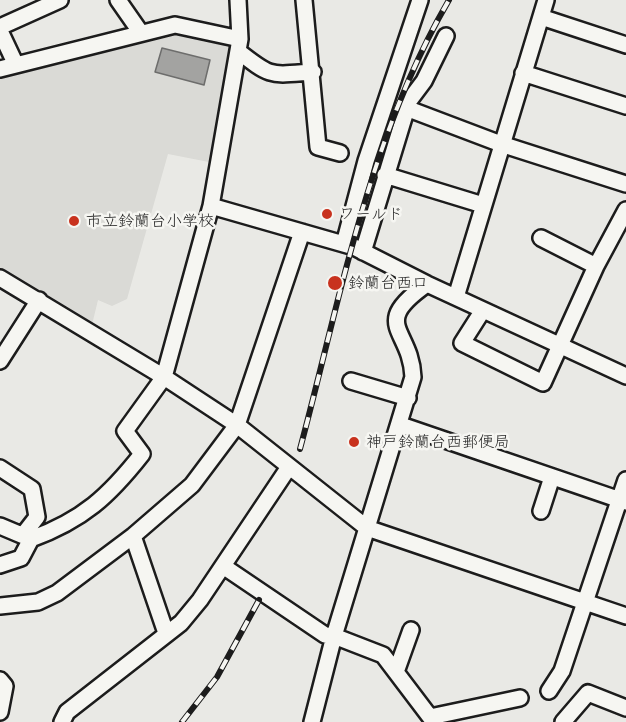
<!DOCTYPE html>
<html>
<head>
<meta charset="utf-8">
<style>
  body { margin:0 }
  canvas { display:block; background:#e9e9e5 }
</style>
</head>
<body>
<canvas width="626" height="722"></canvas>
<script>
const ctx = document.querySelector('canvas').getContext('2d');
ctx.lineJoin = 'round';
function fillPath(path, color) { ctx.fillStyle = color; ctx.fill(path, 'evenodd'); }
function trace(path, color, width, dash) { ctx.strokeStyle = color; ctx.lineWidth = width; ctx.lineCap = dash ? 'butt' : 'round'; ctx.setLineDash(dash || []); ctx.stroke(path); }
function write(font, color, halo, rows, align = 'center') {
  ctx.font = font + ' Mali,"Klee One",sans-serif'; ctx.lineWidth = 5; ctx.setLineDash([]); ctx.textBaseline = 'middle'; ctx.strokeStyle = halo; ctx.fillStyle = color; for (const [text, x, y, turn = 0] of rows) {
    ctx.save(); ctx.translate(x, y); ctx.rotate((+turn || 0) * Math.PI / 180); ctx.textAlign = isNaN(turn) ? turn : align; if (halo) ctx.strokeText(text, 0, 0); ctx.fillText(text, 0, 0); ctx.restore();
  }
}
fillPath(new Path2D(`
  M175 25 240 39 219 164 168 154 127 299 112 306 98 300 90 333 0 278V69Z`), '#dadad6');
const water = new Path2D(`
  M162 48 210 60 204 85 155 72Z`);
fillPath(water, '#a3a3a1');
trace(water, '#6d6d6c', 1.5);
const street = new Path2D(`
  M118 0 141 33
  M304 0 318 147 340 153
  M541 17 626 45
  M0 27 60 0
  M0 31 16 65
  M238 51C272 78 270 75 313 72
  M0 69 175 25 240 39
  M523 73 626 106
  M406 108 501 144 626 184
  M385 175 483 205
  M211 206 354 247 427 284 626 376
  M541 238 596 266
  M344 244 366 161 420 0
  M363 252 409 101 424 81 446 36
  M0 278 164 377 237 425 367 528 626 616
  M456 297 546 0
  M483 310 462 343 543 383 596 266 626 210
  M0 361 39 300
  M351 381 408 398
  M401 425 626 502
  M0 468 32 489 37 517 23 535
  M541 511 552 477
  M0 526 31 539
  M133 536 166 633
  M0 565 21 558 31 539C83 520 109 496 142 454L125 431 164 377 211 206 240 39 238 0
  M223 566 325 635 334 636 383 655 430 717 520 698
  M0 606 38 602 57 593 133 536 192 485 237 425 302 232
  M396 672 411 630
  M0 680 5 686 0 712
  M549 691 562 671 626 480
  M62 722 67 712 181 623 200 600 289 467
  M312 722 334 636 413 377C411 328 369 325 427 284
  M563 722 588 693 626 708`);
trace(street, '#1c1c1c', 20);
trace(street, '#f6f6f2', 15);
const rail = new Path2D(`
  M300 449C341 296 369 137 449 0
  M182 722 217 677 259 600`);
trace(rail, '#1c1c1c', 6);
trace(rail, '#f6f6f2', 4, [11]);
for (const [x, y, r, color] of [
  [327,214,6,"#c8321e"],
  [74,221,6,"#c8321e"],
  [335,283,8,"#c8321e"],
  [354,442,6,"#c8321e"]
]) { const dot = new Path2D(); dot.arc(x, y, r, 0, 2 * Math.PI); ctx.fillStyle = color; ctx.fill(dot); trace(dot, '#f6f6f2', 2); }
write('16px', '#1c1c1c', '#f6f6f2', [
  ["ワールド",339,214],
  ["市立鈴蘭台小学校",86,221],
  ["鈴蘭台西口",348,283],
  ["神戸鈴蘭台西郵便局",366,442]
], 'left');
</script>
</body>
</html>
